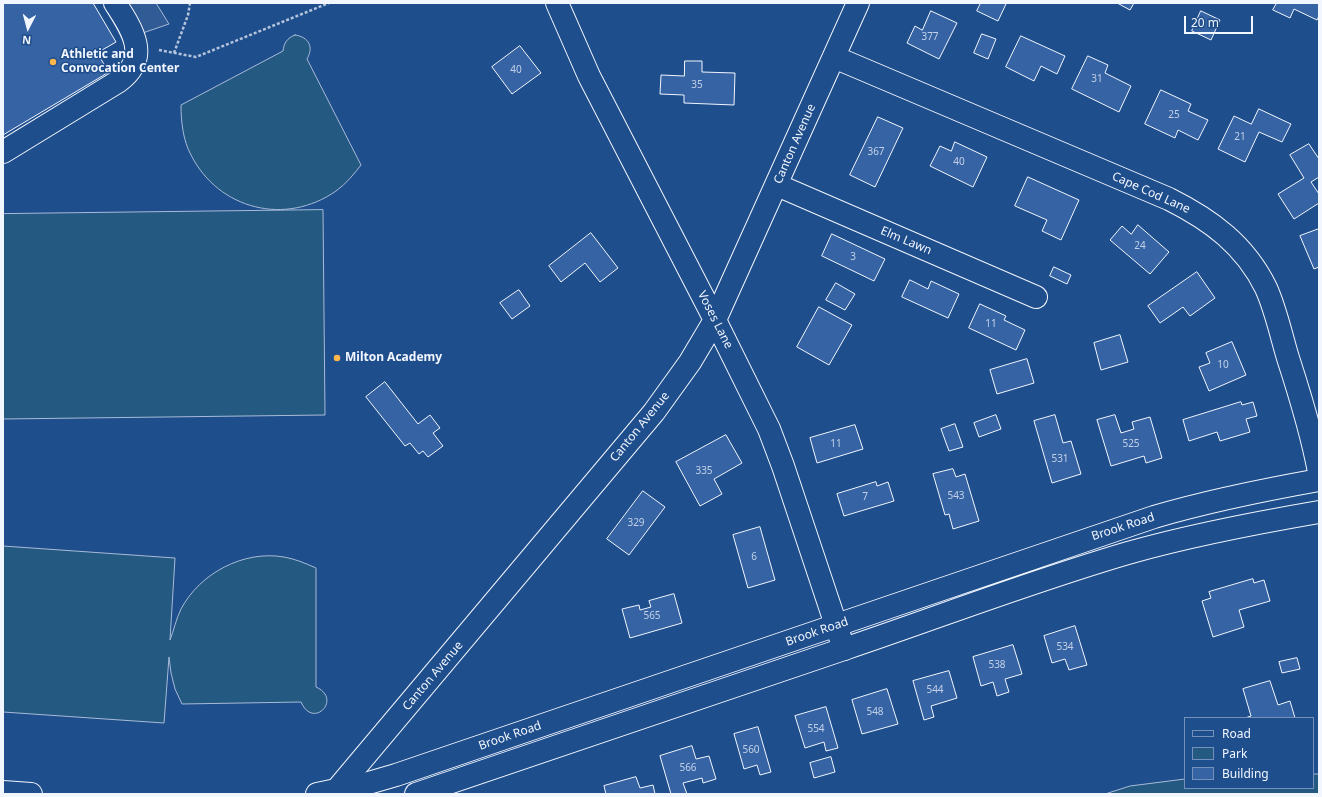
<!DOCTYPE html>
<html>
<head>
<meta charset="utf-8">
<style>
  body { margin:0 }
  #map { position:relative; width:1322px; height:797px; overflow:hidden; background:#1f4e8c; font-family:"Noto Sans",sans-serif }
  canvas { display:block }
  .frame { position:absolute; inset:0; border:4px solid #f2f6ff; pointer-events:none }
  .legend { position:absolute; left:1184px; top:717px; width:130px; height:72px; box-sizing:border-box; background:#1f4e8c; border:1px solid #7391ba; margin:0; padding:5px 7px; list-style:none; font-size:12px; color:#f2f6ff }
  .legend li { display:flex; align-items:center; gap:8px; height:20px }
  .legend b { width:20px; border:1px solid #7391ba }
  .north { position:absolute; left:8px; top:8px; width:40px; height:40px; -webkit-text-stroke:3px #1f4e8c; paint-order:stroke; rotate:186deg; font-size:11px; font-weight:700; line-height:16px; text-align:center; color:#f2f6ff }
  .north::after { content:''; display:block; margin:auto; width:14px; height:18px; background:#f2f6ff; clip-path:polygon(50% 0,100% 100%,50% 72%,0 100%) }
  .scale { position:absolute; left:1184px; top:16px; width:69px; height:18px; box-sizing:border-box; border:2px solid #f2f6ff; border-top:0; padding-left:5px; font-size:12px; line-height:14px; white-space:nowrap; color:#f2f6ff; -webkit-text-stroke:3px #1f4e8c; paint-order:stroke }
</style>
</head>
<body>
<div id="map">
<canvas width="1322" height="797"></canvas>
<div class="frame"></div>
<ul class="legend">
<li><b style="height:5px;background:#1f4e8c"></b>Road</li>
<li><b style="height:11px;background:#245a82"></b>Park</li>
<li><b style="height:11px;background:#3563a3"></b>Building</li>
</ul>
<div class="north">N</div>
<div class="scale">20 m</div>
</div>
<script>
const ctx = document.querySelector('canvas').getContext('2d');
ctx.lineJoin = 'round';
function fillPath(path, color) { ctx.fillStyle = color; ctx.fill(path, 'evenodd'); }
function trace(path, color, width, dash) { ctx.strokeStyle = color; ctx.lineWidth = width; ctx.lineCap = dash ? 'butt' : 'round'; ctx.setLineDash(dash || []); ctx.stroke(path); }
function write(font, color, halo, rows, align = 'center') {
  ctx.font = font + ' "Noto Sans",sans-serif'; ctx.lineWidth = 3; ctx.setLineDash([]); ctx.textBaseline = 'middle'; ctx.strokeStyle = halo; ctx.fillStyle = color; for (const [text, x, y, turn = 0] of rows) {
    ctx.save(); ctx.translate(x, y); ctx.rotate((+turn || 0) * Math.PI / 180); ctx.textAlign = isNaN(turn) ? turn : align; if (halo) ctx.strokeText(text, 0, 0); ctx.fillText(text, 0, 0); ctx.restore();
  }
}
const green = new Path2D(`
  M295 35C309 37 314 47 307 59L361 165C354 174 346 184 336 191 286 226 219 210 191 155 183 140 181 122 181 105L283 51C284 43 287 38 295 35Z
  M323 210 325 415 3 419V214Z
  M3 546 175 558 170 640C174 630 176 619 181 609 200 573 244 550 284 557 295 559 305 563 316 568V687C343 699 313 730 301 702L182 704 175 689 171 673 169 657 164 723 3 712Z
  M1313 774H1319V794H1105L1130 786 1185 779V788H1313Z`);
fillPath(green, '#245a82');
trace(green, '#a8bbd7', 1);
const parking = new Path2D(`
  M113 3H156L169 24 134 36Z`);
fillPath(parking, '#305b95');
trace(parking, '#a8bbd7', 1);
const building = new Path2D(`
  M3 3H93L116 42 97 53 109 72 3 135Z
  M981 3H1005L1006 4 998 21 977 11Z
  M1120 3H1134L1130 10 1119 4Z
  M1277 3H1319V16L1317 20 1294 9 1290 18 1273 10Z
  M931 11 957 23 939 59 907 43 915 26 922 30Z
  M1201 11 1220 20 1211 40 1192 31Z
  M982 34 996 39 988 59 974 53Z
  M1021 36 1065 56 1057 74 1041 66 1034 81 1006 67Z
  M520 46 541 73 512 94 492 67Z
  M1088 56 1108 65 1105 73 1131 86 1119 112 1072 89Z
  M685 61H702V72L735 73 734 105 684 103V95L660 94 661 75 684 76Z
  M1161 90 1191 104 1188 111 1208 120 1198 140 1178 130 1175 138 1145 124Z
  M1259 109 1291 124 1282 142 1259 132 1245 162 1218 149 1234 116 1251 124Z
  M878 117 903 128 875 187 850 175Z
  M955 142 987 157 973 187 930 166 940 146 951 151Z
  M1309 144 1319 159V177L1311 182 1319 194V203L1294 219 1278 194 1304 178 1290 155Z
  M1028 177 1079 200 1061 240 1042 231 1047 220 1015 206Z
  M1138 225 1169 252 1150 274 1110 240 1122 226 1131 234Z
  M1319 229V267L1314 269 1300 236Z
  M591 233 618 268 600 282 585 263 561 282 549 266Z
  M832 234 885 259 874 281 822 256Z
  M1054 267 1071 275 1067 284 1050 276Z
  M1197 272 1215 298 1190 316 1183 307 1160 323 1148 306Z
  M910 280 928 289 931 281 959 294 948 318 902 297Z
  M836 283 855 294 845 310 826 300Z
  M519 290 530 306 512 319 500 303Z
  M980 304 1006 316 1004 320 1025 330 1016 350 969 328Z
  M819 307 852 325 829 365 797 347Z
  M1120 335 1128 362 1101 370 1094 343Z
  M1232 342 1246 375 1209 391 1199 367 1210 363 1206 353Z
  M1027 359 1034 383 997 394 990 370Z
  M385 382 418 424 430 415 440 428 433 433 443 446 428 457 423 451 419 454 410 443 405 446 366 397Z
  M1241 402 1242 405 1253 402 1257 416 1246 419 1250 432 1220 441 1217 432 1189 441 1183 420Z
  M996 415 1001 429 979 437 974 423Z
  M1055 415 1063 443 1071 441 1081 474 1052 483 1034 421Z
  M1115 415 1121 433 1134 429 1132 422 1150 417 1162 458 1146 463 1144 456 1111 466 1097 420Z
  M955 424 963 447 949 451 941 429Z
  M855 425 863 449 817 463 810 438Z
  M726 435 742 463 714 479 722 494 700 506 676 462Z
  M953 469 956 477 965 474 979 521 953 529 949 514 945 515 933 474Z
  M876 482 877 486 888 482 894 501 844 516 837 494Z
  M643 491 665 507 629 555 607 539Z
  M760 527 775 580 748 588 733 535Z
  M1253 579 1254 583 1264 580 1270 601 1239 610 1244 627 1213 637 1202 601 1211 598 1209 592Z
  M674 594 682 623 630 638 622 609 639 605 640 610 651 607 649 601Z
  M1075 626 1087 665 1069 670 1065 659 1052 663 1044 636Z
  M1013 645 1022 674 1005 679 1009 692 997 696 993 682 981 686 973 657Z
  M1297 658 1300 669 1282 673 1279 662Z
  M949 671 957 698 931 706 934 717 924 720 913 681Z
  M1270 681 1278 705 1290 701 1295 718H1245L1251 716 1243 689Z
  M887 689 898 724 862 734 852 700Z
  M826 707 838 748 826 751 824 742 805 748 795 716Z
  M758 727 771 772 760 775 757 765 744 769 734 734Z
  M692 746 696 759 709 756 716 779 703 783 702 778 683 783 687 794H671L660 756Z
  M831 757 835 772 814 778 810 763Z
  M636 777 640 788 653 785 655 794H606L604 786Z`);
fillPath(building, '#3563a3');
trace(building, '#f2f6ff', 1);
const minor = new Path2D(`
  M557 3 589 76 715 320 769 429 783 466 844 649
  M834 57 1169 199C1211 220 1245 245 1266 288 1276 310 1281 335 1288 358 1300 395 1312 434 1319 472
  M3 152 119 81C151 57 132 29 115 3
  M777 185 1036 297
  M333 794 654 412 690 362 715 320 858 3`);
const major = new Path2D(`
  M3 792 31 794
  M317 794 365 784 396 775 1154 517C1208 501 1263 490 1319 480
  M416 794C559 746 702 698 844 649 939 617 1032 581 1128 553 1191 535 1255 523 1319 512`);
trace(minor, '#f2f6ff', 24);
trace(major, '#f2f6ff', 24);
trace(new Path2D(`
  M159 50 196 57 329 3
  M174 53 188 15 190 3`), '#b3c4dc', 2.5, [3, 2]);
trace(minor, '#1f4e8c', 22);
trace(major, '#1f4e8c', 22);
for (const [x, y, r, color] of [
  [53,62,4,"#ffb74d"],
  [337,358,4,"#ffb74d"]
]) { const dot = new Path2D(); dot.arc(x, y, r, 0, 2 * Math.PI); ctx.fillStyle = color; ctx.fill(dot); trace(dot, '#1f4e8c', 1.5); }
write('10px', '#c3d1e8', null, [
  ["377",930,37],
  ["40",516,70],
  ["31",1097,79],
  ["35",697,85],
  ["25",1174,115],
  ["21",1240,137],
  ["367",876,152],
  ["40",959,162],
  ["24",1140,246],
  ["3",853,257],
  ["11",991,324],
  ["10",1223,365],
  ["11",836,444],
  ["525",1131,444],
  ["531",1060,459],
  ["335",704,471],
  ["543",956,496],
  ["7",865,497],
  ["329",636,523],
  ["6",754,557],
  ["565",652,616],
  ["534",1065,647],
  ["538",997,665],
  ["544",935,690],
  ["548",875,712],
  ["554",816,729],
  ["560",751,750],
  ["566",688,768]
]);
write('bold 12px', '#f2f6ff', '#1f4e8c', [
  ["Athletic and",61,55],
  ["Convocation Center",61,69],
  ["Milton Academy",345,358]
], 'left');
write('12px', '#f2f6ff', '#1f4e8c', [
  ["Canton Avenue",795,144,-66],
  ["Cape Cod Lane",1151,193,24],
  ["Elm Lawn",906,241,23],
  ["Voses Lane",715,320,63],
  ["Canton Avenue",640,427,-51],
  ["Brook Road",1123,527,-18],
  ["Brook Road",817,632,-19],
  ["Canton Avenue",433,676,-50],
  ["Brook Road",510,736,-19]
]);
</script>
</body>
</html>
